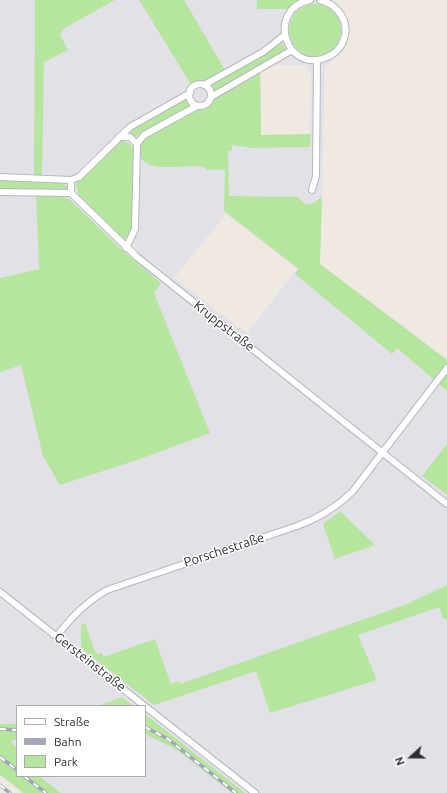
<!DOCTYPE html>
<html>
<head>
<meta charset="utf-8">
<style>
  body { margin:0 }
  #map { position:relative; width:447px; height:793px; overflow:hidden; background:#efe9e1; font-family:Ubuntu,sans-serif }
  canvas { display:block }
  .legend { position:absolute; left:16px; top:705px; width:130px; height:72px; box-sizing:border-box; background:#fff; border:1px solid #ababab; margin:0; padding:5px 7px; list-style:none; font-size:12px; color:#2e2e2e }
  .legend li { display:flex; align-items:center; gap:8px; height:20px }
  .legend b { width:20px; border:1px solid #ababab }
  .north { position:absolute; left:391px; top:737px; width:40px; height:40px; -webkit-text-stroke:3px #fff; paint-order:stroke; rotate:249deg; font-size:11px; font-weight:700; line-height:16px; text-align:center; color:#2e2e2e }
  .north::after { content:''; display:block; margin:auto; width:14px; height:18px; background:#2e2e2e; clip-path:polygon(50% 0,100% 100%,50% 72%,0 100%) }
</style>
</head>
<body>
<div id="map">
<canvas width="447" height="793"></canvas>
<ul class="legend">
<li><b style="height:5px;background:#fff"></b>Straße</li>
<li><b style="height:5px;background:#a3a6b8"></b>Bahn</li>
<li><b style="height:11px;background:#b6e59e"></b>Park</li>
</ul>
<div class="north">N</div>
</div>
<script>
const ctx = document.querySelector('canvas').getContext('2d');
ctx.lineJoin = 'round';
function fillPath(path, color) { ctx.fillStyle = color; ctx.fill(path, 'evenodd'); }
function trace(path, color, width, dash) { ctx.strokeStyle = color; ctx.lineWidth = width; ctx.lineCap = dash ? 'butt' : 'round'; ctx.setLineDash(dash || []); ctx.stroke(path); }
function write(font, color, halo, rows, align = 'center') {
  ctx.font = font + ' Ubuntu,sans-serif'; ctx.lineWidth = 3; ctx.setLineDash([]); ctx.textBaseline = 'middle'; ctx.strokeStyle = halo; ctx.fillStyle = color; for (const [text, x, y, turn = 0] of rows) {
    ctx.save(); ctx.translate(x, y); ctx.rotate((+turn || 0) * Math.PI / 180); ctx.textAlign = isNaN(turn) ? turn : align; if (halo) ctx.strokeText(text, 0, 0); ctx.fillText(text, 0, 0); ctx.restore();
  }
}
fillPath(new Path2D(`
  M0 0H331L342 10 347 18 349 28 348 39 344 49 325 67 320 264 447 359V793H22L0 775ZM271 65H305L311 71 310 134 261 135V71ZM226 214 297 269 247 333 174 278ZM17 706H145V776H17Z`), '#e3e1e8');
fillPath(new Path2D(`
  M35 0H115L63 29 60 35 68 50 44 62 42 176H34Z
  M139 0H184L225 70 203 84 192 86Z
  M257 0H299L287 9H257Z
  M289 30a26 26 0 1 1 52 0a26 26 0 1 1-52 0Z
  M282 43 287 51 213 93 208 85Z
  M260 72 261 135 311 134 310 147 251 148 232 145V150L228 151 229 196 298 197C306 208 314 205 322 196L320 264 447 360V391L397 348 392 354 295 274 299 269 224 211 225 170H207L202 166C188 166 163 169 150 165 145 163 141 159 139 154 134 136 183 115 196 108L205 107 211 100Z
  M186 98 190 106 134 137 127 132Z
  M123 141 130 144 133 148 132 230 126 238 122 239 79 195 76 185 79 179 117 142Z
  M0 181H57L68 187 65 190 0 189Z
  M36 195 60 196 69 199 119 247 161 283 154 293 210 433 140 459 60 485 43 456 21 365 0 372V278L39 269Z
  M447 444V495L422 476Z
  M340 511 375 545 335 559 323 524Z
  M447 585V620L443 618 439 607 358 635 376 678 374 681 270 713 256 671 154 705 81 648V624L85 623 95 652 98 654 102 653 104 657 155 639 171 684 179 681 180 684 407 604Z
  M122 697 133 706H98Z
  M145 714 245 793H232L177 750 145 734Z
  M0 724H17V740H13L11 742 17 748V776H39L61 793H24L0 775Z`), '#b6e59e');
const minor = new Path2D(`
  M310 0C266 9 285 73 325 58 334 55 341 48 344 39 350 21 337 4 320 0
  M189 95a11 11 0 1 1 22 0a11 11 0 1 1-22 0Z
  M204 85 263 52 285 35
  M211 97 292 50
  M119 137H130L137 144
  M0 177 71 180
  M71 180V193L137 257 447 504
  M71 180 79 177 130 127 190 93
  M312 190 316 176 317 60
  M0 192 71 193
  M126 248 135 229 137 144 144 135 197 106
  M0 592 255 793
  M57 636C71 617 86 602 107 590L297 526C319 518 336 508 353 491L447 368`);
trace(minor, '#b4b7c1', 8);
trace(minor, '#fff', 6);
const rail = new Path2D(`
  M145 727 168 739 236 793
  M0 729 17 730
  M0 757 17 770
  M24 776 46 793
  M0 785 10 793`);
trace(rail, '#a3a6b8', 3.5);
trace(rail, '#fff', 2, [6]);
write('13px', '#2e2e2e', '#fff', [
  ["Kruppstraße",224,326,38],
  ["Porschestraße",224,550,-18],
  ["Gersteinstraße",90,662,38]
]);
</script>
</body>
</html>
